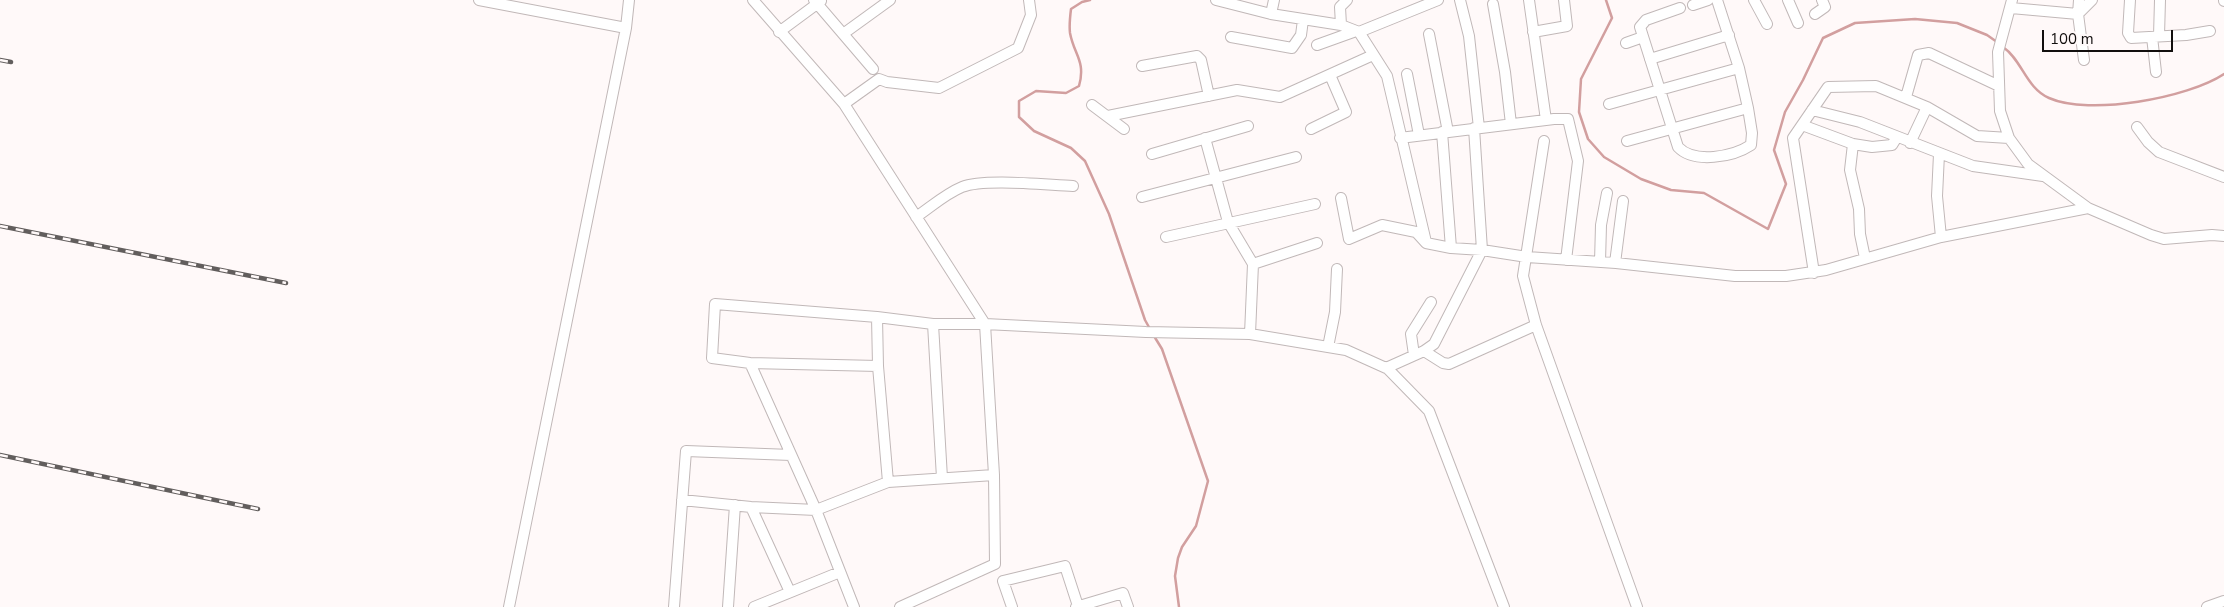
<!DOCTYPE html>
<html>
<head>
<meta charset="utf-8">
<style>
  body { margin:0 }
  #map { position:relative; width:2224px; height:607px; overflow:hidden; background:#fff9f9; font-family:"Nunito Sans",sans-serif }
  canvas { display:block }
  .scale { position:absolute; left:2042px; top:30px; width:131px; height:22px; box-sizing:border-box; border:2px solid #120f0e; border-top:0; padding-left:6px; font-size:15px; line-height:18px; white-space:nowrap; color:#120f0e; -webkit-text-stroke:4px #fff9f9; paint-order:stroke }
</style>
</head>
<body>
<div id="map">
<canvas width="2224" height="607"></canvas>
<div class="scale">100 m</div>
</div>
<script>
const ctx = document.querySelector('canvas').getContext('2d');
ctx.lineJoin = 'round';
function trace(path, color, width, dash) { ctx.strokeStyle = color; ctx.lineWidth = width; ctx.lineCap = dash ? 'butt' : 'round'; ctx.setLineDash(dash || []); ctx.stroke(path); }
trace(new Path2D(`
  M1090 0 1082 2 1071 9C1070 17 1069 25 1070 33 1074 55 1086 61 1079 86L1066 93 1036 91 1019 101V117L1034 131 1071 148 1085 161 1109 214 1145 320 1150 329
  M1606 0 1612 18 1581 79 1579 112 1588 139 1604 157 1641 179 1671 190 1704 193 1768 229 1786 184 1774 150 1785 112 1803 80 1823 38 1855 23 1915 19 1957 23 1987 35 1997 42
  M2003 47C2022 60 2026 88 2049 98 2089 116 2188 98 2224 74
  M1154 336 1162 349 1208 481 1196 526 1182 547 1178 558 1175 576 1179 607`), '#d29f9f', 2.5);
const minor = new Path2D(`
  M479 0 626 28
  M753 0 844 104 985 324 994 475 995 564 900 607
  M814 0 873 69
  M1216 0 1271 14 1341 25 1359 32 1387 76 1426 242
  M1460 0 1469 36 1479 128
  M1529 0 1546 120
  M1754 0 1767 24
  M1788 0 1798 23
  M2012 0 1998 52 2000 111 2009 138 2028 164 2088 208 2151 235 2164 239 2212 235 2224 236
  M2079 0 2078 14 2084 60
  M2130 0 2128 33 2131 38 2186 35 2210 31
  M2224 0V1
  M1493 4 1505 72 1511 124
  M1693 5 1708 0
  M1680 8 1646 20 1640 27 1678 147C1694 164 1733 157 1751 145L1752 133 1748 108
  M2011 8 2078 14 2092 0
  M1271 14 1274 0
  M1815 14 1825 7 1822 0
  M1341 25 1340 7 1347 0
  M779 32 821 1
  M1359 32 1438 0
  M1533 32 1567 26 1564 0
  M843 34 890 0
  M1429 34 1448 132
  M2159 36 2160 0
  M1231 37 1292 48 1301 35 1303 20
  M2152 37 2156 72
  M1626 43 1643 37
  M1317 45 1356 31
  M1650 59 1729 35
  M1142 66 1197 56 1201 60 1209 96
  M1407 74 1419 135
  M1906 97 1918 55 1929 53 1999 86
  M844 104 879 79 887 82 939 88 1018 48 1031 15 1029 0
  M1609 104 1739 68
  M1092 105 1124 129
  M1812 110 1860 122 1973 166 2043 176
  M1108 116 1237 90 1280 97 1373 55
  M1802 125 1853 144 1872 147 1892 145 1897 137
  M2137 127 2148 142 2159 152 2224 177
  M1311 129 1346 112 1330 75
  M1442 132 1451 248
  M1205 138 1228 222 1253 264 1250 334
  M1400 138 1554 119H1568L1578 161 1566 260
  M1544 141 1523 276 1536 325 1637 607
  M1627 141 1748 108 1739 68 1717 0
  M1910 143 1927 107
  M1853 144 1850 170 1859 209 1860 234 1865 258
  M1152 154 1248 126
  M1939 154 1937 196 1941 237
  M1142 197 1296 157
  M1341 198 1349 239 1382 225 1416 232 1426 243 1451 248 1482 250 1527 257 1616 263 1735 276H1786L1826 270 1941 237 2088 208
  M916 217C931 207 945 194 962 187 984 178 1047 185 1073 186
  M1166 237 1315 204
  M1600 262 1601 225 1607 193
  M1615 263 1623 201
  M1253 264 1317 243
  M1814 273 1793 138 1828 87 1876 86 1927 107 1977 136 2009 138
  M877 317 878 366 888 482
  M933 324 942 478
  M1328 347 1335 312 1337 269
  M1424 351 1443 363 1449 364 1536 325
  M1414 355 1411 334 1431 302
  M750 363 816 510 854 607
  M878 366 750 363 712 358 715 304 877 317 933 324H985L1146 332 1250 334 1346 350 1386 368 1424 351 1434 344 1482 250 1474 128
  M1386 367 1429 411 1504 607
  M682 500 751 507 816 510 888 482 994 475
  M751 507 790 592
  M509 607 626 28 629 0
  M674 607 686 451 791 455
  M728 607 735 505
  M754 607 840 572
  M1012 607 1003 581 1065 566 1078 606
  M1076 607 1123 593 1128 607
  M2207 607 2224 601`);
trace(minor, '#c1b8b8', 12);
trace(minor, '#fff', 10);
const rail = new Path2D(`
  M0 60 11 62
  M0 226 286 283
  M0 455 258 509`);
trace(rail, '#625e5d', 4.5);
trace(rail, '#fff9f9', 2.5, [8]);
</script>
</body>
</html>
